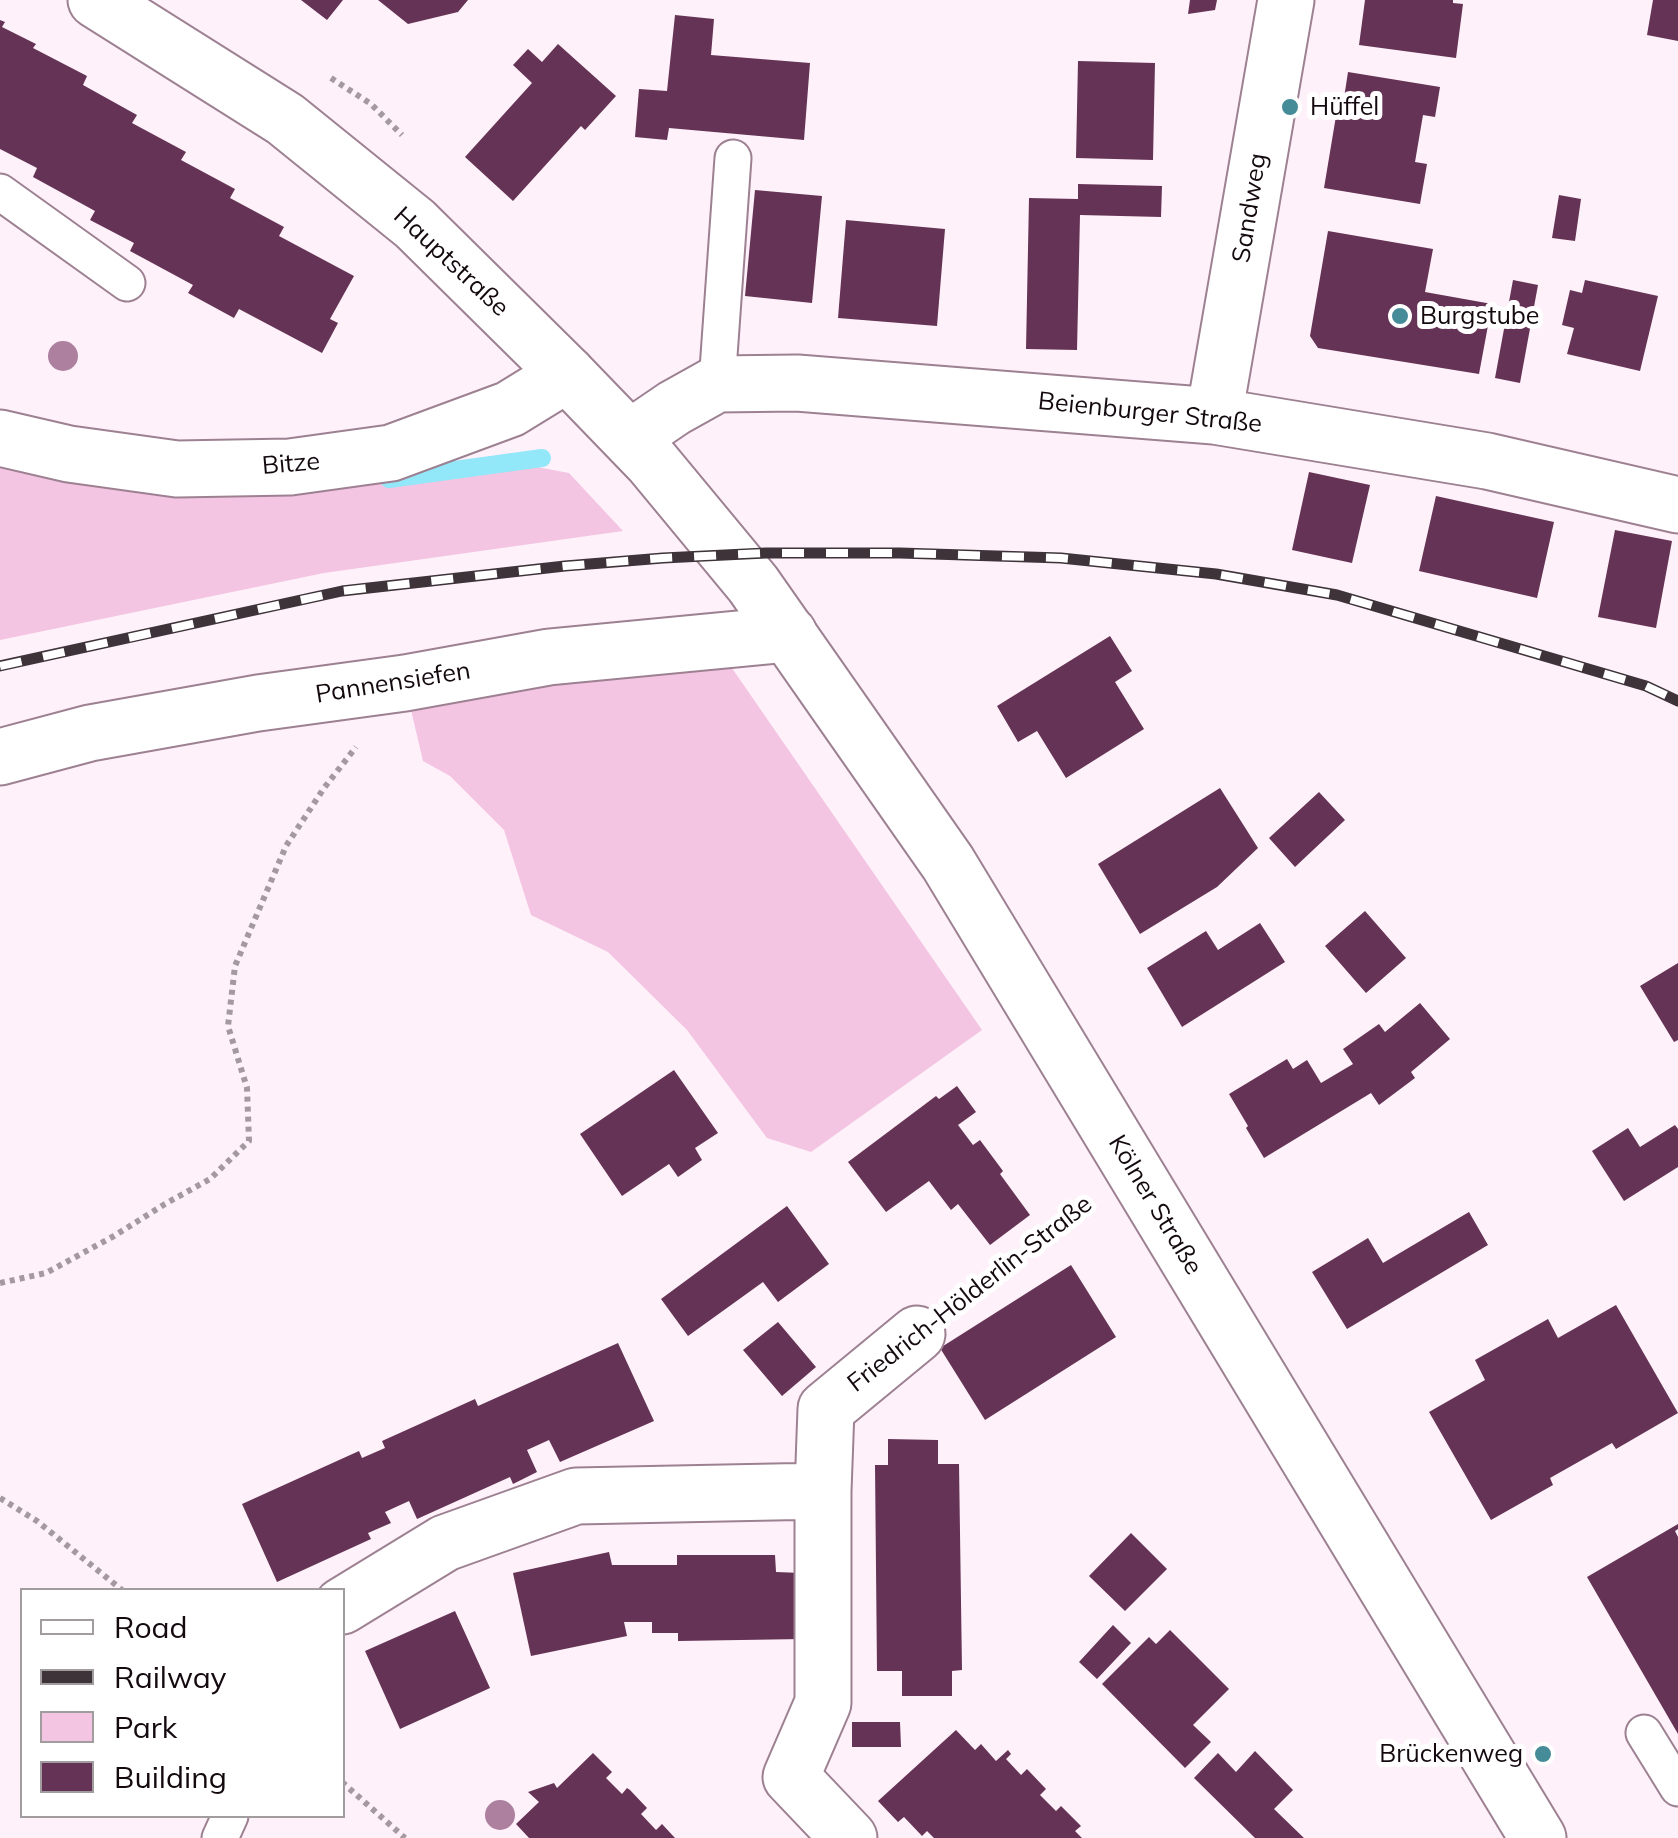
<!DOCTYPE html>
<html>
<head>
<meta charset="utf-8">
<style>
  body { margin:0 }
  #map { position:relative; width:1678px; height:1838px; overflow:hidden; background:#fef1f9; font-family:Mulish,sans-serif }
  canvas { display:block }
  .legend { position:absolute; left:20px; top:1588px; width:325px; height:230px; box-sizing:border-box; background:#fff; border:2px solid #a19d9f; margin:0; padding:12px 18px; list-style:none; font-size:30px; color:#13090f }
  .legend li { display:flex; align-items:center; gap:20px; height:50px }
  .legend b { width:50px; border:2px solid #a19d9f }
</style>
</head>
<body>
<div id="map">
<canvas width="1678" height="1838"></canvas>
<ul class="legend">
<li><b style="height:12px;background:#fff"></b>Road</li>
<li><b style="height:12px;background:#3d3339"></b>Railway</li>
<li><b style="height:28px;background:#f3c5e2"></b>Park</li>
<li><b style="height:28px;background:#653355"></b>Building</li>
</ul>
</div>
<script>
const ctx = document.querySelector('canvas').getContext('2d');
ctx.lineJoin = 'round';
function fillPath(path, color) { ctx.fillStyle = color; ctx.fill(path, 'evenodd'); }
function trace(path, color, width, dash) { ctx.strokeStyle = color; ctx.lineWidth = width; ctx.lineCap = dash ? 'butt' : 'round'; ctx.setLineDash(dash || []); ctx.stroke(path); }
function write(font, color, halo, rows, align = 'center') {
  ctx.font = font + ' Mulish,sans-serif'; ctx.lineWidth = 10; ctx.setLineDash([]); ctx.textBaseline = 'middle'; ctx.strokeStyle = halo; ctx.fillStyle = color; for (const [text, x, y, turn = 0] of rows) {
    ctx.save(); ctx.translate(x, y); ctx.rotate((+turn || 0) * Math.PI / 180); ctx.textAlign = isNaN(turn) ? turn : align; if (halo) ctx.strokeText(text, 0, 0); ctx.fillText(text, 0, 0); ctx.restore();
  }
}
fillPath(new Path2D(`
  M0 459 314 486 461 463 465 475 532 466 569 473 623 531 324 573 0 640Z
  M725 658 982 1030 811 1152 767 1138 687 1030 608 952 531 915 504 830 450 776 423 761 408 697Z`), '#f3c5e2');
trace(new Path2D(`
  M389 479 542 458`), '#92e7f8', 18);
fillPath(new Path2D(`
  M301 0H343L327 20Z
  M378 0H468L458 12 408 24Z
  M1190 0H1217L1215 10 1188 14Z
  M1365 0H1453V3L1463 4 1456 58 1359 45Z
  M1653 0H1678V41L1647 35Z
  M675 15 714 19 711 55 810 63 804 140 669 128 667 140 635 137 639 89 667 91Z
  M0 20 5 22 2 27 36 44 33 48 87 76 83 85 137 115 132 123 186 152 181 160 235 189 230 198 284 227 279 236 354 276 330 319 338 323 322 353 239 309 234 318 188 293 193 285 130 251 134 243 90 220 95 211 33 177 37 168 0 149Z
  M558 44 616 96 585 130 581 126 513 201 465 157 532 83 513 65 528 49 542 62Z
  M1078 61 1155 63 1153 160 1076 158Z
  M1348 72 1440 87 1435 117 1423 115 1415 162 1427 164 1420 204 1324 188 1339 98H1344Z
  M1078 184 1162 186 1161 217 1080 215 1077 350 1026 349 1029 198 1078 199Z
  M755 190 822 196 812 303 745 296Z
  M1559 195 1581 199 1575 241 1552 238Z
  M846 220 945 229 937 326 838 318Z
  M1328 231 1433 249 1425 292 1492 304 1479 374 1318 348 1310 336Z
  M1513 280 1538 285 1520 383 1495 378Z
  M1585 280 1658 296 1640 371 1567 354 1574 328 1562 325 1570 290 1582 293Z
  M1309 472 1370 485 1352 563 1292 550Z
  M1436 496 1554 522 1537 598 1419 571Z
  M1615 530 1672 541 1656 628 1598 617Z
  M1110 636 1132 671 1115 682 1144 729 1066 778 1037 731 1018 742 997 706Z
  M1220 788 1258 848 1217 887 1140 934 1098 864Z
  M1319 792 1345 820 1295 867 1269 838Z
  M1365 911 1406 958 1366 993 1325 946Z
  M1260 923 1285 962 1182 1027 1147 968 1206 931 1218 950Z
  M1678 963V1040L1674 1042 1640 986Z
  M1420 1003 1450 1039 1411 1072 1415 1078 1379 1105 1371 1093 1264 1158 1246 1128 1248 1126 1229 1094 1287 1059 1293 1069 1307 1060 1321 1083 1353 1064 1343 1049 1379 1024 1385 1032Z
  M674 1070 718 1133 695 1148 702 1160 678 1177 669 1164 622 1196 580 1134Z
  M957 1086 976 1112 958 1125 973 1145 980 1140 1003 1171 1000 1174 1030 1215 990 1245 958 1204 951 1210 929 1181 886 1212 848 1162 936 1096 939 1099Z
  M1675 1125 1678 1129V1167L1624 1201 1592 1151 1628 1128 1640 1147Z
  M787 1206 829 1264 778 1302 763 1282 688 1336 661 1299Z
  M1469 1212 1488 1245 1347 1329 1312 1272 1368 1238 1383 1263Z
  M1071 1265 1116 1337 985 1420 940 1348Z
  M1616 1305 1678 1413 1616 1449 1612 1443 1550 1478 1553 1485 1491 1520 1429 1412 1485 1380 1475 1360 1548 1319 1558 1338Z
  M778 1322 816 1367 782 1396 743 1350Z
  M618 1343 654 1421 560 1462 549 1440 527 1450 537 1472 513 1484 510 1477 417 1519 409 1501 385 1512 391 1523 368 1533 371 1539 277 1582 242 1504 359 1451 362 1458 385 1448 382 1441 475 1399 478 1406Z
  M888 1439 938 1440V1464H959L962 1670 952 1671V1696H902V1671H877L875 1465H888Z
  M1678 1524V1529L1675 1531 1678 1537V1734L1587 1577Z
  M1131 1533 1167 1569 1125 1611 1089 1576Z
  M609 1552 612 1565H677V1555H775L776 1572 802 1573 803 1639 678 1641V1633H652V1622H624L627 1636 531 1656 513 1573Z
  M455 1611 490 1688 400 1729 365 1651Z
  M1113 1625 1131 1643 1097 1679 1079 1662Z
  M1170 1630 1229 1689 1193 1725 1211 1742 1185 1768 1102 1684 1149 1637 1156 1644Z
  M852 1722H900L901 1747H852Z
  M956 1730 975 1750 981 1744 996 1761 1008 1750 1011 1754 1006 1759 1021 1775 1027 1769 1046 1789 1040 1795 1056 1811 1061 1806 1081 1826 1075 1831 1082 1838H934L927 1831 922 1836 904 1817 898 1822 878 1801Z
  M1255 1751 1293 1790 1274 1809 1304 1838H1255L1194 1778 1218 1753 1236 1772Z
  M593 1753 612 1772 606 1778 622 1794 627 1788 630 1790 647 1808 641 1814 656 1830 662 1824 675 1838H529L516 1824 539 1802 528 1792 554 1783 557 1788Z`), '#653355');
const service = new Path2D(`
  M0 192 127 283
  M717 384 733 158
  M1644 1733 1678 1788
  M220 1838 230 1816`);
const minor = new Path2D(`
  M1214 416 1286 0
  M0 438 69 454 177 469 290 467 391 453 510 409 567 374
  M630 438 674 408 717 384 797 383 1214 416 1487 461 1678 505
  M0 757 90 733 258 703 405 683 549 657 789 634
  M823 1491V1703L791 1777 849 1838
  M342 1606 445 1543 576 1496 823 1491 826 1409 917 1334`);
const secondary = new Path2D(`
  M96 0 285 119 415 224 567 374 652 462 753 584 948 863 1538 1838`);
trace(service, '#9d8192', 39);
trace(minor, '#9d8192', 59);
trace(secondary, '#9d8192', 59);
trace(new Path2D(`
  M331 78 371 104 402 135
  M0 1283 46 1273 114 1236 165 1204 210 1179 249 1141 247 1088 228 1026 235 966 286 846 324 788 356 747
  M960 1302 1088 1201
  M0 1498 37 1521 122 1590
  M342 1782 405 1838`), '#a599a1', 6, [5, 5]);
trace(service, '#fff', 35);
trace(minor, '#fff', 55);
trace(secondary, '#fff', 55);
const rail = new Path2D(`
  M0 666 342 591 565 566 663 558 766 553H900L1061 558 1216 574 1337 595 1646 686 1678 701`);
trace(rail, '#3d3339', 11);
trace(rail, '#fff', 8, [22]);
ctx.fillStyle = '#ac809e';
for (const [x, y] of [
  [63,356],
  [500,1815]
]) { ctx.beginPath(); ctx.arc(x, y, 15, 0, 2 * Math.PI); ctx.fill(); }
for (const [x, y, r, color] of [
  [1290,107,10,"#468b98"],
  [1400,316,10,"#468b98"],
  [1543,1754,10,"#468b98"]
]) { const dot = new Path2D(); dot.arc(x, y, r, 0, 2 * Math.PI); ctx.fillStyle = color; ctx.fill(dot); trace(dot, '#fff', 4); }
write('25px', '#13090f', '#fff', [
  ["Hüffel",1310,107],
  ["Burgstube",1420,316],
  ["Brückenweg",1523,1754,"right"]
], 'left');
write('25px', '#13090f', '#fff', [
  ["Sandweg",1250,208,-81],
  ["Hauptstraße",451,262,43],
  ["Beienburger Straße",1150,413,6],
  ["Bitze",291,464,-5],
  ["Pannensiefen",393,683,-9],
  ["Kölner Straße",1155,1205,59],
  ["Friedrich-Hölderlin-Straße",970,1294,-38]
]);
</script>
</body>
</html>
